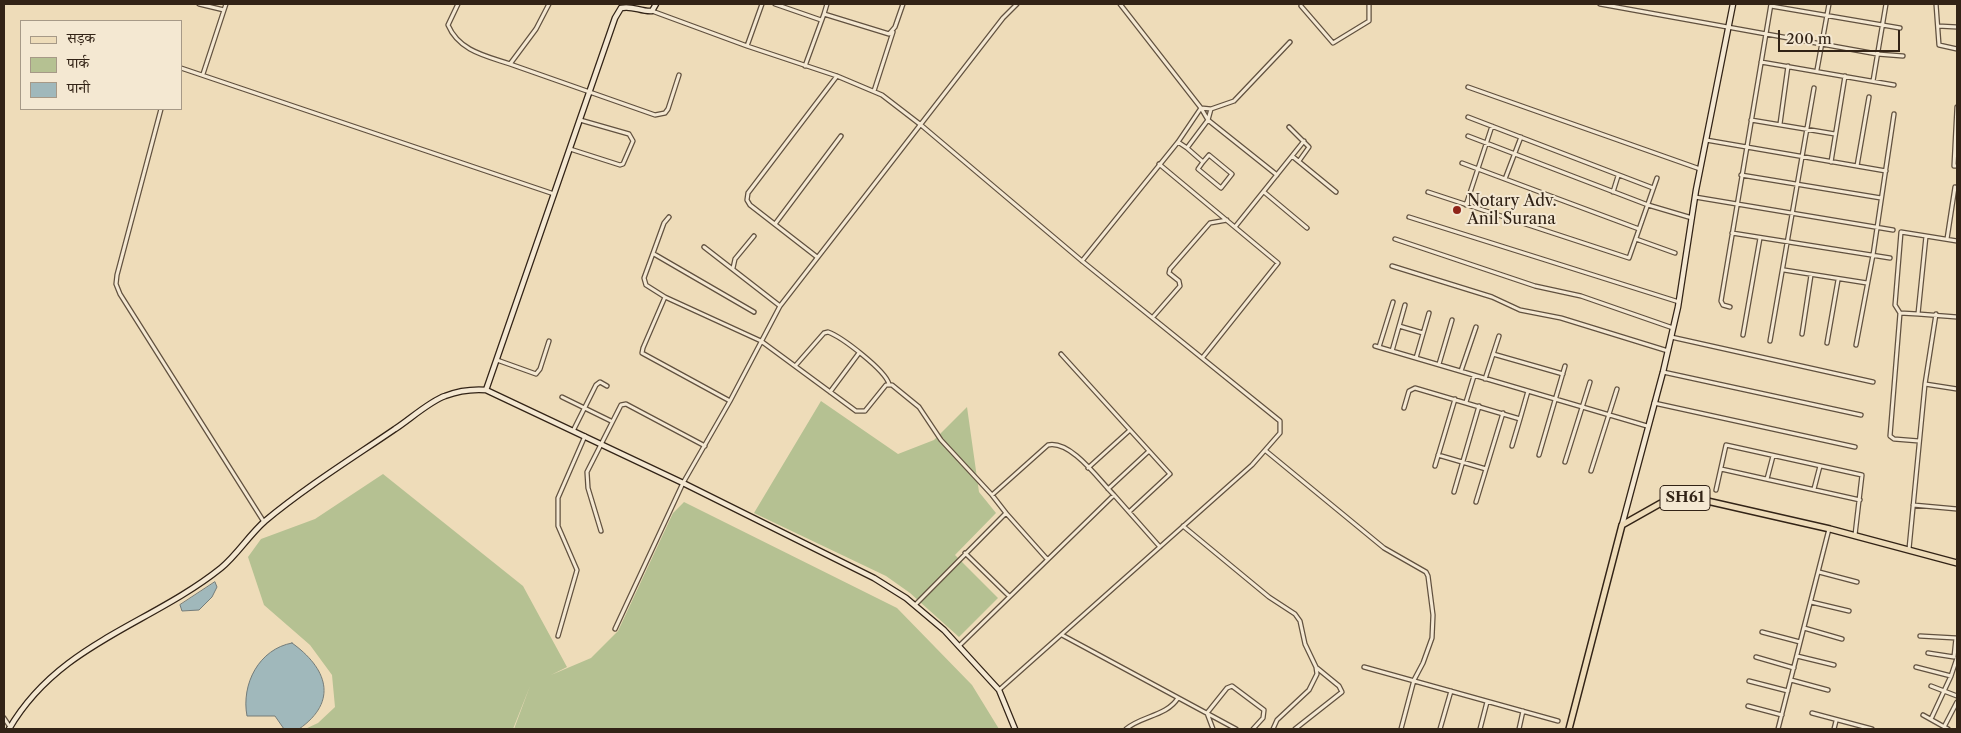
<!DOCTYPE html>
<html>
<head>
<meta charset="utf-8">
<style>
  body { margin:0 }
  #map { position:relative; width:1961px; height:733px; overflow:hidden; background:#eedcb9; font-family:"Libre Caslon Text","Noto Serif Devanagari",serif }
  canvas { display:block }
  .frame { position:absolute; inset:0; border:5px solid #322316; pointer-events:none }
  .legend { position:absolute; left:20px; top:20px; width:162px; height:90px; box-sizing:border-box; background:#f4e8d2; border:1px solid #a69987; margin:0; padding:6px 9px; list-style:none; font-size:15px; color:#322316 }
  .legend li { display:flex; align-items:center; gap:10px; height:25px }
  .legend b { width:25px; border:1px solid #a69987 }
  .scale { position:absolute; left:1778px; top:30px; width:122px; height:22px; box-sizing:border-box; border:2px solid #322316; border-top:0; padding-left:6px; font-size:15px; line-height:18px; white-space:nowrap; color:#322316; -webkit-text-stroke:4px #f4e8d2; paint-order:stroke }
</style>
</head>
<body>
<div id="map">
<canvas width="1961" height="733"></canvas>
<div class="frame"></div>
<ul class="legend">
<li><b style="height:6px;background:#eedcb9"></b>सड़क</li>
<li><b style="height:14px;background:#b5c192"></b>पार्क</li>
<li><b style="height:14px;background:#a0b8bb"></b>पानी</li>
</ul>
<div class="scale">200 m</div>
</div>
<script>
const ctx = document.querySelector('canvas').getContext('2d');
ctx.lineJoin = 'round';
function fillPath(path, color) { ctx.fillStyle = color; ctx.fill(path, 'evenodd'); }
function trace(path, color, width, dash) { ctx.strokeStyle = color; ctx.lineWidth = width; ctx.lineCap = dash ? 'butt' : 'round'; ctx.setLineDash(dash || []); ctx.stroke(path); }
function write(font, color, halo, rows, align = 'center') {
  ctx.font = font + ' "Libre Caslon Text",serif'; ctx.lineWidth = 4; ctx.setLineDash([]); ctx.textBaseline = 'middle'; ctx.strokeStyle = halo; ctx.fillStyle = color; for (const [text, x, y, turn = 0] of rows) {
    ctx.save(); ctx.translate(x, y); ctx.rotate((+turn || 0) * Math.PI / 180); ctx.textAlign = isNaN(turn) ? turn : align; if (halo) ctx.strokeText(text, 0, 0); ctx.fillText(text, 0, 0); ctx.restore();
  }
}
fillPath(new Path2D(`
  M821 401 898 454 934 440 967 407 979 492 996 513 955 555 998 598 959 637 910 593 886 576 754 513Z
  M383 474 523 586 567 667 551 675 591 658 618 631 673 513 684 502 897 608 972 685 999 729H514L530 686 513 729H305L318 723 335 707 332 675 310 645 264 605 248 557 261 539 315 519Z`), '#b5c192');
const water = new Path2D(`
  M215 582 217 587 212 597 199 610 182 611 180 605Z
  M292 643C327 668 339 701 299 729H284L275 716H247C241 684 259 649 292 643Z`);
fillPath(water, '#a0b8bb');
trace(water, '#747c79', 1);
const street = new Path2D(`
  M199 4 224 10
  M458 4 448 25C459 51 486 56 510 64
  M549 4 536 29 510 64 655 115 665 113 668 109 679 75
  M775 4 821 20
  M1600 4 1877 54 1903 56
  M1936 4 1939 45 1957 49
  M1301 6 1333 43 1369 21V4
  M1771 6 1900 28
  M652 11 747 46 837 76 882 95 921 125 1082 261 1280 421V433L1252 465 999 690
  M824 14 827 4
  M1938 26 1957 27
  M747 46 762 4
  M1761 62 1894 85
  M805 66 824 14 889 34 895 27 903 4
  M181 68 554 194
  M1817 70 1829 4
  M203 74 226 4
  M1873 81 1886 4
  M1468 87 1700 169
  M874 91 893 32
  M1957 107 1954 166H1957
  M1201 108 1211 109 1208 120 1187 148 1203 162 1198 169 1221 188 1232 174 1209 155 1203 162
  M1201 108 1208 120 1277 175
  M161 109 117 275 116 284 120 294 264 522
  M1211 109 1234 101 1290 42
  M1468 117 1653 188
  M1751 120 1835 134
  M1780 124 1788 66
  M1289 127 1309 147 1299 161
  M1468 136 1648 205 1692 218
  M1706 140 1886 171
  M1178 142 1187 148
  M570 149 620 165 623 164 633 141 629 134 580 120
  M1292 156 1336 192
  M1831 162 1845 76
  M1462 163 1639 229
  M1159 164 1278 263 1203 357
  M1857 166 1869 97
  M1741 175 1881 198
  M1505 179 1521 137
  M1264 192 1307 228
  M1428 192 1629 258 1657 178
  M1613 192 1618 176
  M1695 197 1893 230
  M1466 205 1492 126
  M1409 217 1679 302
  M775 224 841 136
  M1235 227 1304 141
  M1732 233 1890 258
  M1926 236 1957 241
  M1395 239 1535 286 1581 296 1673 328
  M1636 239 1675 253
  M1947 239 1955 187
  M704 247 780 306
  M654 254 754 312
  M817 257 750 205 747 200 748 193 837 76
  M1082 261 1178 142 1201 108 1120 4
  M1392 266 1492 297 1520 310 1561 318 1668 351
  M733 268 735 259 754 236
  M1784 270 1867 283
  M665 297 646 285 644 278 664 223 669 217
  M1730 307 1723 305 1721 301 1771 4
  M1900 313 1895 305 1901 232 1926 236 1918 314 1900 313 1890 436 1894 439 1919 441
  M1918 314 1957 317
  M1153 317 1180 286 1179 281 1169 273 1170 269 1210 223 1227 220
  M1399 326 1423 333
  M1802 334 1811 275
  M1743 335 1760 238
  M1671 337 1873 382
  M1770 341 1814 88
  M1827 343 1838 280
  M1856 345 1873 255 1894 114
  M1375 346 1647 426
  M1379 347 1393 302
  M1392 351 1405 305
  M1061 354 1170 474 1129 512
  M1493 354 1563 374
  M1416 358 1429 313
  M497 360 536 374 540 369 549 341
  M1439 364 1452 320
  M796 365 824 333 828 332C842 337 885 370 889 384
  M1461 371 1476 327
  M1663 372 1861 415
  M1485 379 1499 336
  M1925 384 1957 389
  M830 392 859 353
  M562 397 611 421
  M730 401 642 353 643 348 665 297 761 341 856 411H865L886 385H892L919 407 941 440 992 495
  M1466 402 1474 376
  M1654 403 1855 447
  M1404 408 1409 391 1415 388 1520 419 1528 391
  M573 431 596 385 600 382 607 386
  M1512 446 1520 419
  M1266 451 1384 548 1426 572 1428 576 1433 615 1432 638 1423 663 1414 680 1401 729
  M1438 455 1486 469
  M1539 455 1565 366
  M1565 462 1590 382
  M1435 466 1455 399
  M1088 468 1130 430
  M1721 469 1860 500
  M1591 471 1617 389
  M1767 479 1773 456
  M1108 489 1149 451
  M1814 489 1820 466
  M1716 490 1726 445 1862 475 1855 535
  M1454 492 1479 406
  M1476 502 1503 413
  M1913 505 1957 509
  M1006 513 1047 559
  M1183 526 1269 597 1295 614 1300 621 1305 644 1316 667 1317 674 1309 690 1277 720 1273 729
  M601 531 588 488 587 472 621 405 626 404 705 446
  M1909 549 1925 384 1936 314
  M965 553 1009 596
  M1819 572 1857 582
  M1811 602 1849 611
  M916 604 1006 513 992 495 1048 445C1071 440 1099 480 1114 495
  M1804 628 1842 639
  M615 629 683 483 730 401 780 306 1003 18 1017 4
  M1762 632 1800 642
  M1062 635 1236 729
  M558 636 577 570 558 526V498L585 436
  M1920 636 1956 638 1954 657
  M959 646 1114 495 1160 547
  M1928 653 1954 657
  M1797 656 1834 665
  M1756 657 1794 668
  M1364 667 1558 721
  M1916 667 1951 676
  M1791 680 1828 690
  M1749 681 1788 691
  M1931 686 1957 696
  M1748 706 1782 715
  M1812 713 1872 729
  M1923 715 1948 729
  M4 718 10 727
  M1931 719 1951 676 1957 658
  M1944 727 1957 702
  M1126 729C1141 716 1167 716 1178 698
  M1213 729 1207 713 1227 688 1232 686 1264 710 1263 718 1253 729
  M1295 729 1342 692 1339 686 1317 668
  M1440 729 1451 691
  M1480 729 1487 702
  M1519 729 1523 711
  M1778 729 1829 529
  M1834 729 1836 721`);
const secondary = new Path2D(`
  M486 390 615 18 621 8C632 5 641 12 652 11L656 4
  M1622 525 1663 372 1678 307 1696 190 1733 4
  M9 729C59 643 150 625 221 568 237 555 249 535 265 521 306 487 351 459 395 429 409 420 430 401 445 396 458 391 472 389 486 390L683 483 874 578 906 598 944 630 999 690 1015 729`);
const primary = new Path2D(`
  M1569 729 1622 525 1661 503 1678 498H1694L1830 529 1957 563`);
trace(street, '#61513f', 5.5);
trace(secondary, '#322316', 7);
trace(primary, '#322316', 8);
trace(street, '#f4e8d2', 3);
trace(secondary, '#f4e8d2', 4.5);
trace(primary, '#eedcb9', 5);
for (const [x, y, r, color] of [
  [1457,210,5,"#8f2418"]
]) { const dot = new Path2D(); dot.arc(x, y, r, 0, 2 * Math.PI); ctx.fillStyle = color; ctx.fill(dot); trace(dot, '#f4e8d2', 2); }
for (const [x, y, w] of [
  [1685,498,50]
]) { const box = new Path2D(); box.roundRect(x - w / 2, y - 12.5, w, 25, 4); ctx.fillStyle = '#f4e8d2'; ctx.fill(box); trace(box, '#322316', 1); }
write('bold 15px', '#322316', null, [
  ["SH61",1685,498]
]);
write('16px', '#322316', '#f4e8d2', [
  ["Notary Adv.",1467,201],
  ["Anil Surana",1467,219]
], 'left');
</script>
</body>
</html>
